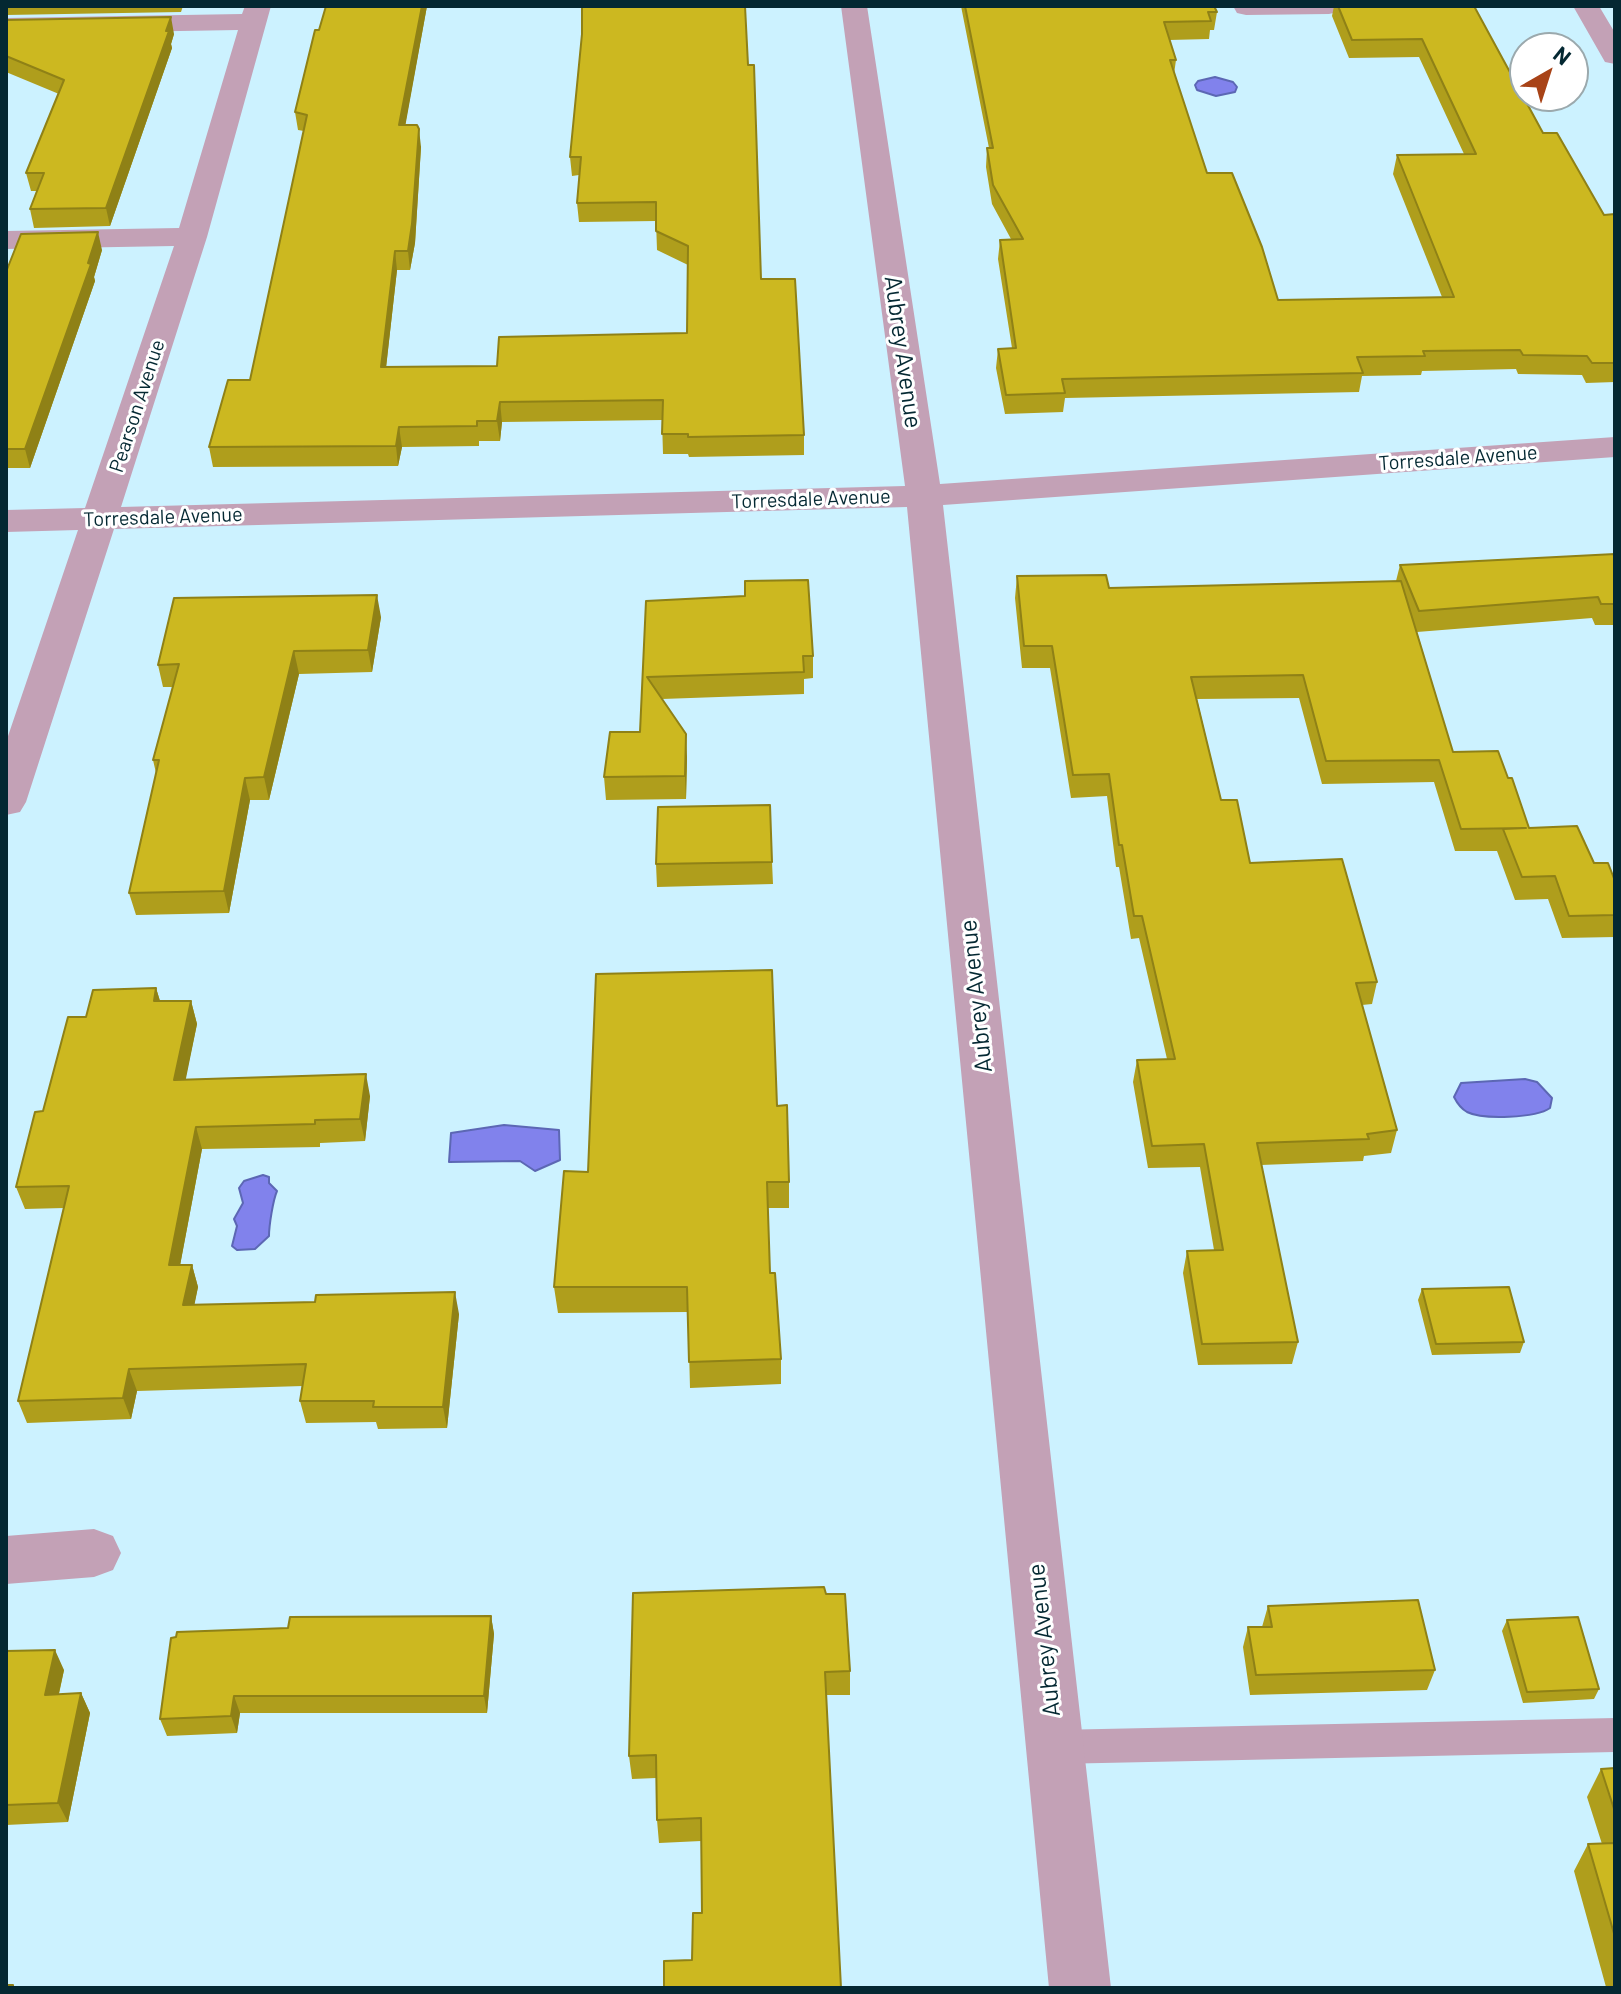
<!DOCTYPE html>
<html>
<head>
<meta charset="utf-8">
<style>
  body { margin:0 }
  #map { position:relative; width:1621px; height:1994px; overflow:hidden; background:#ccf2ff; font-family:Barlow,sans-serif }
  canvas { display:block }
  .frame { position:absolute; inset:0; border:8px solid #042832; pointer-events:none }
  .north { position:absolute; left:1509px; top:32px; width:80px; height:80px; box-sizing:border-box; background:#fff; border:2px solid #9ba9ad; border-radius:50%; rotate:39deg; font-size:22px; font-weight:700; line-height:32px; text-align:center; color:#042832 }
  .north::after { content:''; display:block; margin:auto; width:28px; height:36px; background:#a84317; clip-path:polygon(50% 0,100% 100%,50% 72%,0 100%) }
</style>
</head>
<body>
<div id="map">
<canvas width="1621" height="1994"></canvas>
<div class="frame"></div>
<div class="north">N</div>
</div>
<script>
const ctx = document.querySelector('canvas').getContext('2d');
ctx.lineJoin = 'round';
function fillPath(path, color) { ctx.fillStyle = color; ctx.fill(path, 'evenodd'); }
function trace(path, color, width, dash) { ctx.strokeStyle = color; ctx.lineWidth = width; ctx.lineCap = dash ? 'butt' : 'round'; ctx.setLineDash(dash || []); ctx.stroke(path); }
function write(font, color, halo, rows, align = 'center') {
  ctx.font = font + ' Barlow,sans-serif'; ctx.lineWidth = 6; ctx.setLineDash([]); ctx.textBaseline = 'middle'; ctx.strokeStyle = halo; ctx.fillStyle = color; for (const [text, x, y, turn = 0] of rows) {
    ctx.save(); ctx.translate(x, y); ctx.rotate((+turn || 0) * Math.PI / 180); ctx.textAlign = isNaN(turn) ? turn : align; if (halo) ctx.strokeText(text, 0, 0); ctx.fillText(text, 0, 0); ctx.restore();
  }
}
const water = new Path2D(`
  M1215 77 1233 82 1237 87 1235 92 1216 96 1197 90 1195 85 1198 81Z
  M1525 1079 1537 1082 1552 1098 1550 1108C1536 1118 1483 1120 1467 1112 1460 1108 1457 1103 1454 1097L1461 1083Z
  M504 1125 559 1130 560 1160 535 1171 520 1161 449 1162 451 1133Z
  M263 1175 269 1177V1183L277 1191C273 1200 269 1226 269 1236L255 1249 237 1250 232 1246 237 1226 234 1219 243 1203 239 1188 244 1181Z`);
fillPath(water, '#8182ec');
trace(water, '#5c67b4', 2);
fillPath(new Path2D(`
  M1615 1718V1752L1055 1764 1042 1759 1037 1747 1042 1735 1055 1730Z`), '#c3a1b6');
fillPath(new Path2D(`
  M245 6H271L207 237 121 507 905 486 841 6H867L940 484 1615 437V457L943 505 1111 1988H1049L907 507 114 529 26 802 20 812 6 815V742L78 530 6 532V510L85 508 174 246 6 249V231L179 228 238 30 6 34V18L242 14Z
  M1233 6H1342L1338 12 1329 14 1246 15 1237 13Z
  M1573 6H1599L1615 33V64L1605 62Z
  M94 1529 113 1536 121 1553 113 1570 94 1577 6 1584V1536Z`), '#c3a1b6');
fillPath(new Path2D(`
  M6 6H183L181 12 6 15Z
  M427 6 405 125 421 147 415 243 410 270H397L386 367 497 366 687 333 688 265 657 250 656 221 579 222 577 203 579 175 572 176 570 157 748 65 761 279 804 435V455L689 457 688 454H663L662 420 502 422 500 441H479V446L402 447 398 466 213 467 209 447 250 380 304 131 298 130 295 112 319 30Z
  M961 6H1214L1217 12 1214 30H1210L1209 39 1169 40 1176 60 1174 74 1207 173 1278 300 1442 297 1393 174 1397 155 1464 154 1419 57 1349 58 1332 16 1334 6H1474L1543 133 1604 215 1615 214V382L1586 383 1582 375 1518 374 1516 369 1422 371 1421 375 1362 376 1359 392 1065 398 1063 412 1005 414 996 368 998 349 1012 348 998 259 1000 240 1011 239 992 204 986 167 987 148H989Z
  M6 20 174 34 171 44 172 48 110 226 34 228 30 209 37 191H31L26 173 59 94 6 72Z
  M102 250 94 277 95 281 30 468H6V272Z
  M1615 554V625H1595L1592 618 1417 632 1453 752 1508 778 1529 828 1594 863 1615 881V937L1562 938 1548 899 1515 900 1497 851H1455L1434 782 1322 784 1299 698 1197 699 1221 800 1250 863 1377 982 1372 1004 1362 1005 1397 1130 1391 1153 1364 1156 1363 1161 1261 1165 1298 1342 1292 1364 1198 1365 1183 1273 1187 1251 1214 1250 1200 1167 1148 1168 1133 1082 1137 1060 1167 1059 1139 938 1131 939 1119 867H1116L1107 796 1071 798 1050 668H1022L1015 598 1017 576 1109 588 1396 581 1400 565Z
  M646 601 813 656V678L804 679V694L662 699 687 757 686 799 606 800 604 777 640 732Z
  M381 617 372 672 299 674 269 800H250L229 913 136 915 129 893 156 773 153 760 173 687H163L158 665Z
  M772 862 773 884 657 887 656 864Z
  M156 988 160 1001H191L197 1024 185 1080 370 1096 365 1141 320 1143V1147L202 1149 180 1265H192L198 1287 194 1305 459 1314 447 1428 378 1429 376 1422 306 1423 300 1401 303 1386 137 1391 131 1419 27 1423 18 1401 64 1208 25 1209 16 1187 43 1111 86 1017Z
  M777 1106 789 1182V1208H768L770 1273 781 1359V1384L690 1388 688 1312 558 1313 554 1287 588 1172Z
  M1422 1289 1524 1342 1520 1353 1432 1355 1418 1300Z
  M826 1594 850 1671V1695H826L692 1960 702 1913 701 1841 659 1843 657 1820 656 1778 632 1779 629 1756Z
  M1268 1606 1435 1670 1427 1690 1250 1695 1243 1647 1248 1627H1262Z
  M491 1616 494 1634 487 1713H240L237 1733 167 1736 160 1719 288 1628Z
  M1507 1620 1599 1689 1594 1699 1523 1703 1502 1631Z
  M6 1651 64 1670 59 1694 81 1693 90 1713 68 1822 6 1825Z
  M1615 1768V1986L1606 1987 1574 1871 1588 1844H1602L1587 1797 1601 1769Z`), '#af9e1c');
fillPath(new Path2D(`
  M422 6H427L402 144 399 125Z
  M171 17 174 34 171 44 172 48 110 226 106 208Z
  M419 129 421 147 415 243 410 270 408 251Z
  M98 232 102 250 94 277 95 281 30 468 25 449Z
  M395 251 397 270 384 386 381 367Z
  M500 402 502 422 500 441 497 421Z
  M399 427 402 447 398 466 396 446Z
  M377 595 381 617 372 672 368 650Z
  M294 651 299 674 269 800 264 777Z
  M686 734 687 757 686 799 685 776Z
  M245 778 250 800 229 913 224 891Z
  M156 988 163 1011 154 1001Z
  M191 1001 197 1024 181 1103 174 1080Z
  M366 1074 370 1096 365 1141 360 1119Z
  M196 1127 202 1149 176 1287 169 1265Z
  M192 1265 198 1287 190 1327 183 1305Z
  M455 1292 459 1314 447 1428 443 1407Z
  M129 1369 137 1391 131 1419 123 1398Z
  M491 1616 494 1634 487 1713 484 1696Z
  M55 1650 64 1670 54 1715 45 1695Z
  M81 1693 90 1713 68 1822 58 1803Z
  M234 1696 240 1713 237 1733 231 1716Z`), '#8f8116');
const building = new Path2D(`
  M326 6H422L399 125H417L419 129 412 224 408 251H395L381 367 497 366 499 337 687 333 688 246 656 231V202L577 203 581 157H570L582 34V6H745L748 65H754L761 279H795L804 435 688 437V434H662L663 400 500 402 497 421H477V426L399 427 396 446 209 447 228 380H250L307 115 295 112 315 30H319Z
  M965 6H1214L1217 12H1208L1211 21 1164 22 1176 60H1170L1207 173H1232L1262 247 1278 300 1454 297 1397 155 1476 154 1422 39 1352 40 1338 6H1474L1543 133H1557L1604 215 1615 214V363H1592L1587 356 1523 355 1520 350 1423 351 1425 356 1357 357 1363 373 1062 379 1065 393 1006 395 998 349 1016 348 1000 240 1023 239 993 185 987 148H993Z
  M171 17 166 31H169L106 208 30 209 44 173H26L64 80 6 56V20Z
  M98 232 88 263 91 264 25 449H6V272L21 234Z
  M1615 554V604H1601L1598 597 1419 611 1400 565Z
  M1106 575 1109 588 1401 581 1453 752 1498 751 1508 778H1512L1529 828 1577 826 1594 863H1608L1615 881V915L1569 916 1555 876 1522 877 1503 829 1526 828 1461 829 1439 760 1326 761 1303 675 1191 677 1221 800H1237L1250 863 1342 859 1377 982 1356 983 1397 1130 1367 1134 1369 1139 1257 1143 1298 1342 1202 1344 1187 1251 1223 1250 1204 1144 1152 1146 1137 1060 1175 1059 1142 916H1134L1122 845H1119L1109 774 1073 775 1052 646H1024L1017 576Z
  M808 580 813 656H803L804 672 647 677 686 734 685 776 604 777 610 732H640L646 601 745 596V581Z
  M377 595 368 650 294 651 264 777 245 778 224 891 129 893 159 760H153L179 664 158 665 174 598Z
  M770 805 772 862 656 864 658 807Z
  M772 970 777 1106 787 1105 789 1182H767L770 1273H775L781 1359 689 1362 687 1287H554L564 1171 588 1172 596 974Z
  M156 988 154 1001H191L174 1080 366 1074 360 1119 315 1120V1124L196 1127 169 1265H192L183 1305 315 1302 316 1295 455 1292 443 1407H373L374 1401H300L306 1364 129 1369 123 1398 18 1401 69 1186 16 1187 35 1112 43 1111 68 1017H86L93 990Z
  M1509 1287 1524 1342 1436 1344 1422 1289Z
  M824 1587 826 1594H845L850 1671 825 1672 841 1988H664V1961L692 1960 693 1913H702L701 1818 657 1820 656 1755 629 1756 633 1593Z
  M1418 1600 1435 1670 1256 1675 1248 1627H1272L1268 1606Z
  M491 1616 484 1696H234L231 1716 160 1719 171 1638 176 1637 177 1632 288 1628 290 1617Z
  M1578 1617 1599 1689 1527 1692 1507 1620Z
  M55 1650 45 1695 81 1693 58 1803 6 1805V1651Z
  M1615 1768V1812L1601 1769Z
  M1615 1843V1937L1588 1844Z
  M6 1985H13V1988H6Z`);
fillPath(building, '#ccb820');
trace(building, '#8f8116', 2);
write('20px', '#042832', '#fff', [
  ["Pearson Avenue",137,406,-72],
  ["Torresdale Avenue",1458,458,-4],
  ["Torresdale Avenue",811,499,-2],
  ["Torresdale Avenue",163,517,-2]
]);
write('24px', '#042832', '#fff', [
  ["Aubrey Avenue",903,352,82],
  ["Aubrey Avenue",976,996,-96],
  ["Aubrey Avenue",1044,1640,-96]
]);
</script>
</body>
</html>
